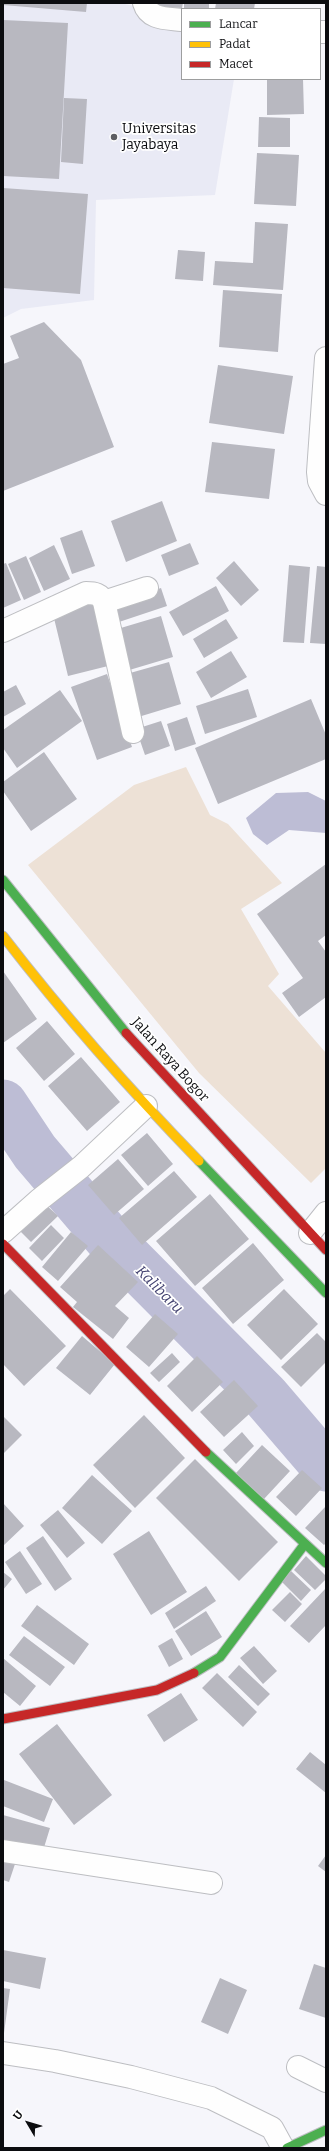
<!DOCTYPE html>
<html>
<head>
<meta charset="utf-8">
<style>
  body { margin:0 }
  #map { position:relative; width:329px; height:2151px; overflow:hidden; background:#f6f6fb; font-family:Bitter,serif }
  canvas { display:block }
  .frame { position:absolute; inset:0; border:4px solid #0b0c0f; pointer-events:none }
  .legend { position:absolute; left:181px; top:8px; width:140px; height:72px; box-sizing:border-box; background:#fff; border:1px solid #9d9e9f; margin:0; padding:5px 7px; list-style:none; font-size:12px; color:#0b0c0f }
  .legend li { display:flex; align-items:center; gap:8px; height:20px }
  .legend b { width:20px; border:1px solid #9d9e9f }
  .north { position:absolute; left:8px; top:2103px; width:40px; height:40px; -webkit-text-stroke:3px #fff; paint-order:stroke; rotate:308deg; font-size:11px; font-weight:700; line-height:16px; text-align:center; color:#0b0c0f }
  .north::after { content:''; display:block; margin:auto; width:14px; height:18px; background:#0b0c0f; clip-path:polygon(50% 0,100% 100%,50% 72%,0 100%) }
</style>
</head>
<body>
<div id="map">
<canvas width="329" height="2151"></canvas>
<div class="frame"></div>
<ul class="legend">
<li><b style="height:5px;background:#4caf50"></b>Lancar</li>
<li><b style="height:5px;background:#ffc107"></b>Padat</li>
<li><b style="height:5px;background:#c62828"></b>Macet</li>
</ul>
<div class="north">U</div>
</div>
<script>
const ctx = document.querySelector('canvas').getContext('2d');
ctx.lineJoin = 'round';
function fillPath(path, color) { ctx.fillStyle = color; ctx.fill(path, 'evenodd'); }
function trace(path, color, width, dash) { ctx.strokeStyle = color; ctx.lineWidth = width; ctx.lineCap = dash ? 'butt' : 'round'; ctx.setLineDash(dash || []); ctx.stroke(path); }
function write(font, color, halo, rows, align = 'center') {
  ctx.font = font + ' Bitter,serif'; ctx.lineWidth = 3.5; ctx.setLineDash([]); ctx.textBaseline = 'middle'; ctx.strokeStyle = halo; ctx.fillStyle = color; for (const [text, x, y, turn = 0] of rows) {
    ctx.save(); ctx.translate(x, y); ctx.rotate((+turn || 0) * Math.PI / 180); ctx.textAlign = isNaN(turn) ? turn : align; if (halo) ctx.strokeText(text, 0, 0); ctx.fillText(text, 0, 0); ctx.restore();
  }
}
fillPath(new Path2D(`
  M3 3H121L182 18V79H234L215 195 96 200 94 300 21 309 3 318Z`), '#e9eaf5');
fillPath(new Path2D(`
  M186 767 210 815 228 824 282 883 241 909 279 974 268 986 326 1053V1168L311 1183 199 1073 28 865 134 785Z`), '#ede1d6');
fillPath(new Path2D(`
  M308 792 326 801V833L289 830 267 845 253 834 246 818 276 793Z`), '#bdbdd5');
trace(new Path2D(`
  M3 1104 35 1152 111 1241 265 1396 326 1467`), '#bdbdd5', 49);
fillPath(new Path2D(`
  M3 3H87L86 12 3 5Z
  M152 3H183L182 8 152 7Z
  M184 3H209V9H184Z
  M216 3H255L254 9H215Z
  M3 20 68 23 59 179 3 176Z
  M267 79H303L304 114 267 115Z
  M64 98 87 99 83 164 61 162Z
  M259 117 290 118V147H258Z
  M257 153 299 155 296 206 254 204Z
  M3 188 88 194 80 294 3 288Z
  M255 222 288 224 283 290 213 285 215 261 253 263Z
  M178 250 205 252 203 281 175 279Z
  M223 290 282 294 278 352 219 347Z
  M44 322 81 360 114 447 3 491V364L19 358 10 336Z
  M218 365 293 376 284 434 209 423Z
  M212 442 275 449 269 499 205 492Z
  M162 501 177 541 126 562 111 521Z
  M82 530 95 566 72 574 60 538Z
  M190 543 199 564 169 576 161 555Z
  M54 545 70 579 44 591 29 558Z
  M26 556 41 592 24 600 8 564Z
  M234 561 259 590 241 606 216 578Z
  M6 563 21 600 3 608V564Z
  M289 565 310 567 304 643 283 642Z
  M317 566 326 567V644L310 643Z
  M216 586 229 611 183 636 169 612Z
  M161 588 167 606 119 622 113 604Z
  M92 600 108 666 68 676 52 610Z
  M161 616 173 657 126 671 114 630Z
  M226 619 238 638 204 658 193 639Z
  M231 651 247 677 211 698 196 672Z
  M169 662 181 704 135 718 123 675Z
  M107 674 132 747 97 760 71 687Z
  M16 685 26 704 3 717V692Z
  M248 689 257 717 205 734 196 706Z
  M60 690 82 721 17 768 3 748V730Z
  M311 699 326 735V759L218 804 195 748Z
  M187 717 196 744 175 751 167 724Z
  M161 721 170 746 145 755 136 729Z
  M44 752 77 799 31 831 3 791V782Z
  M326 864V935L318 941 326 952V997L299 1017 282 993 303 978 257 914Z
  M3 971 37 1019 3 1043Z
  M47 1021 75 1054 44 1081 16 1048Z
  M81 1057 120 1102 87 1131 48 1086Z
  M147 1133 173 1164 148 1186 121 1155Z
  M118 1159 144 1189 114 1215 88 1185Z
  M174 1171 197 1197 142 1245 119 1218Z
  M210 1194 249 1239 195 1286 156 1241Z
  M42 1201 58 1216 31 1242 14 1225Z
  M51 1225 64 1238 42 1261 29 1248Z
  M71 1232 88 1246 58 1281 42 1267Z
  M253 1243 284 1280 233 1324 202 1288Z
  M98 1245 138 1282 115 1306 129 1318 113 1339 73 1307 77 1302 60 1287Z
  M10 1289 66 1346 24 1386 3 1364V1296Z
  M284 1289 318 1324 281 1360 247 1325Z
  M155 1314 178 1334 149 1367 126 1347Z
  M317 1333 326 1342V1362L301 1387 281 1367Z
  M82 1336 115 1364 90 1395 56 1368Z
  M172 1353 180 1362 159 1382 150 1373Z
  M197 1356 223 1382 192 1412 167 1386Z
  M234 1380 258 1406 224 1437 200 1412Z
  M144 1415 185 1458 135 1508 93 1465Z
  M3 1416 22 1435 3 1454Z
  M242 1432 254 1446 236 1464 223 1450Z
  M262 1445 290 1471 264 1499 236 1473Z
  M195 1459 278 1542 239 1581 156 1498Z
  M302 1470 322 1488 296 1516 276 1497Z
  M92 1475 132 1511 102 1544 62 1508Z
  M3 1503 24 1526 3 1546Z
  M326 1506V1543L324 1545 305 1528Z
  M58 1510 85 1543 67 1558 40 1525Z
  M149 1531 187 1592 151 1615 113 1554Z
  M43 1536 72 1579 55 1591 26 1548Z
  M20 1551 42 1584 26 1594 5 1562Z
  M306 1556 326 1576V1579L315 1590 294 1570Z
  M291 1571 311 1590 301 1601 281 1581Z
  M3 1572 12 1579 3 1590Z
  M206 1586 216 1601 174 1629 165 1613Z
  M326 1588V1625L309 1643 290 1626Z
  M290 1592 302 1604 285 1622 272 1610Z
  M37 1605 89 1644 74 1665 21 1626Z
  M206 1611 222 1637 191 1656 175 1631Z
  M24 1636 65 1667 50 1686 9 1655Z
  M172 1638 183 1659 169 1667 158 1646Z
  M254 1646 277 1671 263 1684 240 1658Z
  M3 1658 36 1686 20 1706 3 1692Z
  M239 1665 270 1694 258 1706 228 1677Z
  M217 1673 257 1712 243 1727 202 1688Z
  M181 1693 198 1720 164 1742 147 1715Z
  M57 1724 112 1795 74 1825 19 1754Z
  M310 1752 326 1765V1793L296 1769Z
  M4 1780 53 1799 44 1822 3 1806Z
  M3 1815 50 1828 42 1854 3 1843Z
  M3 1854 17 1858 9 1882 3 1880Z
  M326 1855V1872L318 1866Z
  M3 1950 46 1958 40 1989 3 1981Z
  M314 1964 326 1968V2018L299 2009Z
  M220 1978 247 1990 228 2034 201 2022Z
  M3 1988 10 1989 4 2033H3Z`), '#b8b8c0');
const street = new Path2D(`
  M144 3C149 20 167 18 182 20
  M320 32H326
  M326 358 318 472 319 481 326 494
  M104 602 147 588
  M3 631 86 593C95 593 100 594 104 602L133 732
  M3 1232 39 1200 81 1167 146 1106
  M310 1233 326 1213
  M3 1851 211 1883
  M3 2053 55 2061 131 2077 211 2098 272 2128 283 2148
  M298 2067 326 2081`);
const fast = new Path2D(`
  M3 880 126 1033
  M199 1161 326 1293
  M206 1452 326 1563
  M194 1673 220 1657 304 1545
  M287 2148 326 2130`);
const slow = new Path2D(`
  M3 936C64 1015 130 1090 199 1161`);
const jam = new Path2D(`
  M126 1033 326 1250
  M3 1244 206 1452
  M3 1719 157 1690 194 1673`);
trace(street, '#bdbec2', 24);
trace(fast, '#bdbec2', 11);
trace(slow, '#bdbec2', 11);
trace(jam, '#bdbec2', 11);
trace(street, '#fefefe', 22);
trace(fast, '#4caf50', 9);
trace(slow, '#ffc107', 9);
trace(jam, '#c62828', 9);
for (const [x, y, r, color] of [
  [114,137,4,"#5d5e62"]
]) { const dot = new Path2D(); dot.arc(x, y, r, 0, 2 * Math.PI); ctx.fillStyle = color; ctx.fill(dot); trace(dot, '#fff', 1.5); }
write('14px', '#0b0c0f', '#fff', [
  ["Universitas",122,129],
  ["Jayabaya",122,145]
], 'left');
write('14px', '#0b0c0f', '#fff', [
  ["Jalan Raya Bogor",170,1060,48]
]);
write('italic 15px', '#434270', '#fff', [
  ["Kalibaru",159,1290,45]
]);
</script>
</body>
</html>
